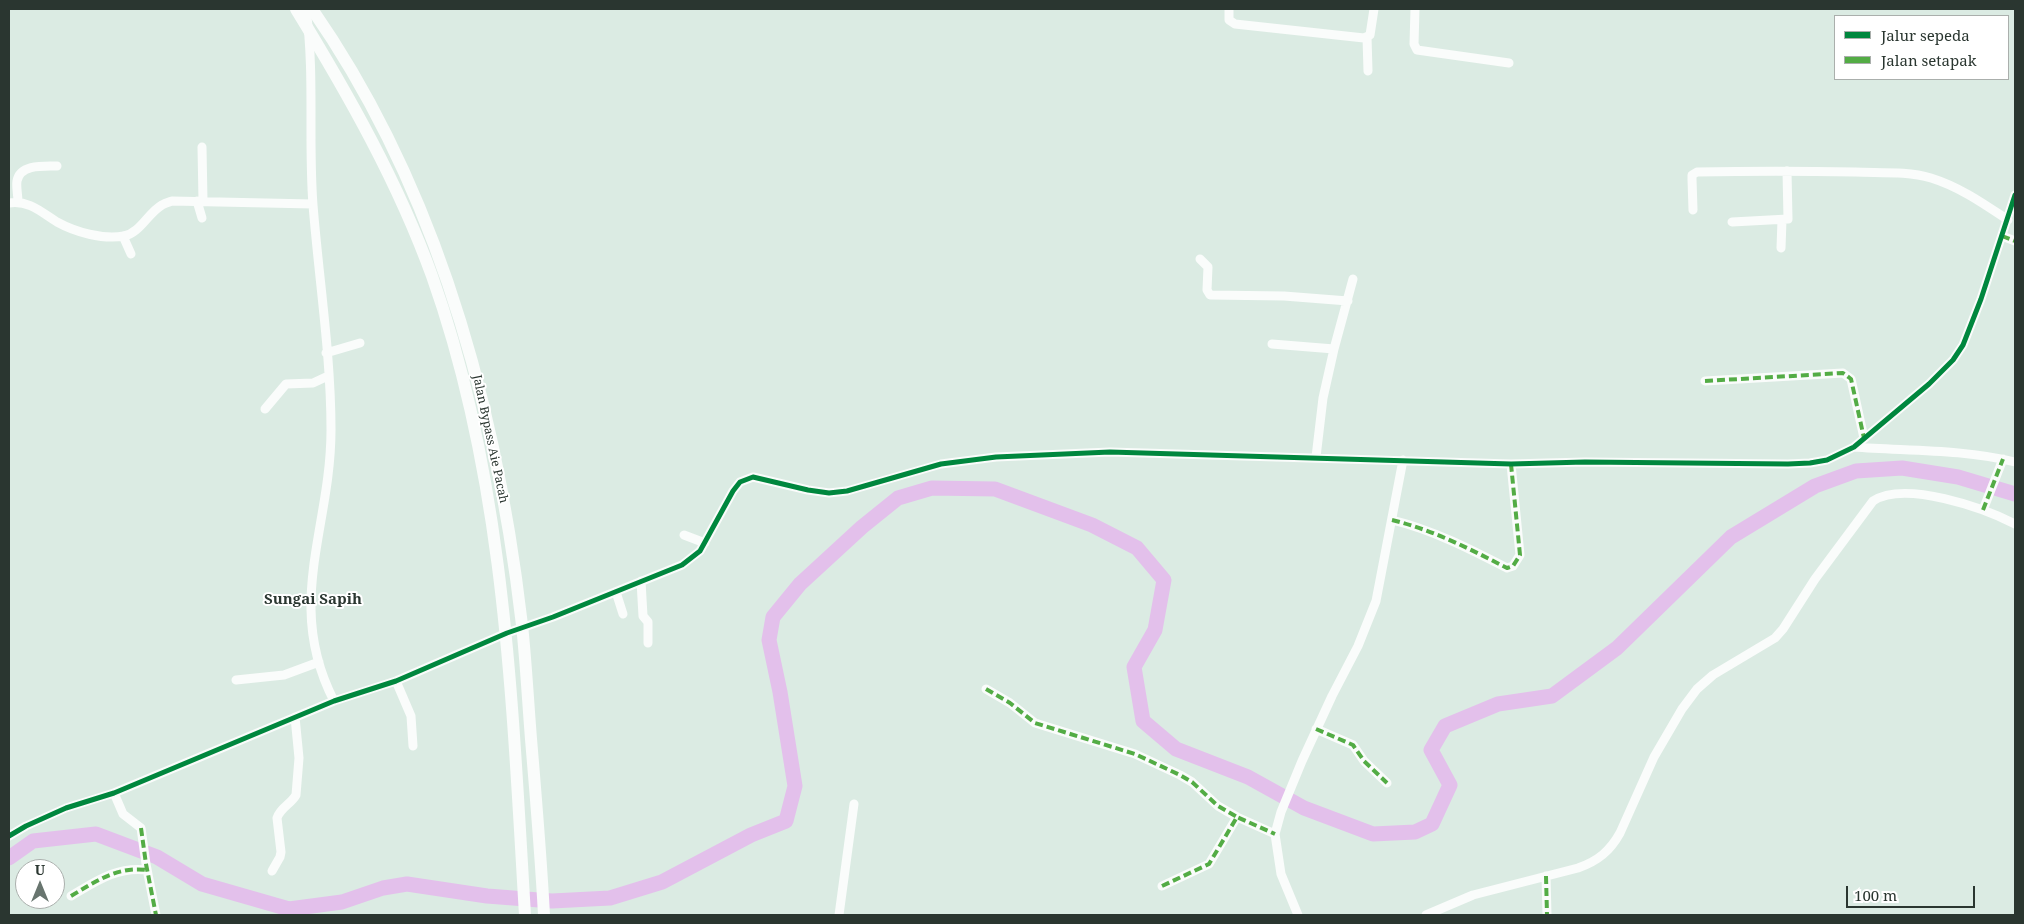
<!DOCTYPE html>
<html>
<head>
<meta charset="utf-8">
<style>
  body { margin:0 }
  #map { position:relative; width:2024px; height:924px; overflow:hidden; background:#dbebe3; font-family:"Noto Serif",serif }
  canvas { display:block }
  .frame { position:absolute; inset:0; border:10px solid #2a3630; pointer-events:none }
  .legend { position:absolute; left:1834px; top:15px; width:175px; height:65px; box-sizing:border-box; background:#fff; border:1px solid #aaafac; margin:0; padding:6px 9px; list-style:none; font-size:15px; color:#2a3630 }
  .legend li { display:flex; align-items:center; gap:10px; height:25px }
  .legend b { width:25px; border:1px solid #aaafac }
  .north { position:absolute; left:15px; top:859px; width:50px; height:50px; box-sizing:border-box; background:#fff; border:1px solid #aaafac; border-radius:50%; rotate:0deg; font-size:14px; font-weight:700; line-height:20px; text-align:center; color:#2a3630 }
  .north::after { content:''; display:block; margin:auto; width:18px; height:22px; background:#68756f; clip-path:polygon(50% 0,100% 100%,50% 72%,0 100%) }
  .scale { position:absolute; left:1846px; top:886px; width:129px; height:22px; box-sizing:border-box; border:2px solid #2a3630; border-top:0; padding-left:6px; font-size:15px; line-height:18px; white-space:nowrap; color:#2a3630; -webkit-text-stroke:4px #fff; paint-order:stroke }
</style>
</head>
<body>
<div id="map">
<canvas width="2024" height="924"></canvas>
<div class="frame"></div>
<ul class="legend">
<li><b style="height:6px;background:#00873e"></b>Jalur sepeda</li>
<li><b style="height:6px;background:#53ac45"></b>Jalan setapak</li>
</ul>
<div class="north">U</div>
<div class="scale">100 m</div>
</div>
<script>
const ctx = document.querySelector('canvas').getContext('2d');
ctx.lineJoin = 'round';
function trace(path, color, width, dash) { ctx.strokeStyle = color; ctx.lineWidth = width; ctx.lineCap = dash ? 'butt' : 'round'; ctx.setLineDash(dash || []); ctx.stroke(path); }
function write(font, color, halo, rows, align = 'center') {
  ctx.font = font + ' "Noto Serif",serif'; ctx.lineWidth = 4; ctx.setLineDash([]); ctx.textBaseline = 'middle'; ctx.strokeStyle = halo; ctx.fillStyle = color; for (const [text, x, y, turn = 0] of rows) {
    ctx.save(); ctx.translate(x, y); ctx.rotate((+turn || 0) * Math.PI / 180); ctx.textAlign = isNaN(turn) ? turn : align; if (halo) ctx.strokeText(text, 0, 0); ctx.fillText(text, 0, 0); ctx.restore();
  }
}
trace(new Path2D(`
  M9 858 33 841 96 834 157 857 202 884 289 909 342 902 383 888 407 884 487 896 552 901 610 898 662 882 751 835 786 821 795 786 780 692 769 640 773 617 800 584 862 527 898 498 932 488 995 489 1092 525 1137 548 1164 580 1155 630 1134 667 1143 721 1176 749 1248 777 1304 808 1373 834 1415 832 1432 824 1450 785 1431 750 1445 726 1498 704 1552 696 1617 648 1731 537 1815 486 1856 471 1902 468 1958 477 2015 494`), '#e3c0eb', 15);
trace(new Path2D(`
  M306 9C315 74 308 140 313 205 319 280 331 355 331 430 331 528 284 604 334 701
  M1229 9V20L1235 24 1364 38 1370 35 1374 9
  M1415 9 1414 44 1417 50 1509 63
  M1367 37 1368 71
  M202 147 203 201
  M197 201 202 218
  M18 202C18 195 16 187 17 181 20 164 44 166 57 166
  M9 203C29 200 41 212 57 222 75 232 103 240 124 236 140 233 148 213 162 205 165 203 169 202 172 201L313 204
  M1693 210 1692 179V175L1697 172C1750 171 1802 171 1855 172 1880 173 1907 171 1931 178 1960 187 1984 204 2008 220
  M1732 222 1788 219 1787 171
  M123 236 131 254
  M2002 236 2015 241
  M1781 248 1782 220
  M1200 259 1208 267 1207 290 1210 295 1284 296 1348 301
  M1272 344 1334 349
  M326 353 360 343
  M1705 381 1843 373 1851 379 1864 438
  M265 409 286 384 313 383 328 376
  M1854 447C1907 451 1963 449 2015 462
  M1316 457 1323 398 1334 349 1353 279
  M1983 510 2003 459
  M1392 520C1433 530 1470 549 1507 568L1513 566 1520 555 1511 464
  M684 535 705 543
  M641 581 643 616 648 622V643
  M616 592 623 614
  M236 680 284 675 319 662
  M396 681 411 716 413 746
  M986 689 1010 703 1035 723 1135 754 1180 775 1192 782 1218 806 1237 817
  M1316 729 1353 745 1364 761 1387 783
  M114 793 123 814 141 828 146 864 156 915
  M9 836 26 826 66 808 114 793 334 701 396 681 507 633 553 617 682 565 700 551 733 491 740 482 753 477 808 490 829 493 847 491 941 464 996 457 1110 452 1511 464 1585 462 1788 464 1810 463 1827 460 1854 447 1929 384 1953 360 1963 345 1981 299 2015 195
  M272 871 280 857 281 852 277 818C280 808 291 804 296 795L299 758 295 717
  M1546 876 1547 915
  M1162 886 1209 864 1237 817 1275 834
  M71 896C95 882 117 866 147 870
  M839 915 854 804
  M1298 915 1281 874 1275 834 1281 812 1302 761 1332 696 1358 646 1376 601 1403 460
  M1426 915 1473 895 1578 868C1598 861 1610 851 1620 833L1654 757 1682 709 1697 689 1713 675 1775 638 1783 629 1815 579 1873 501C1905 480 1984 508 2015 524`), '#fafcfb', 9);
trace(new Path2D(`
  M296 9C348 94 398 182 432 276 505 481 512 700 525 915
  M312 9C438 190 497 409 522 625 526 663 528 701 531 739 536 798 541 857 544 915`), '#fafcfb', 12);
trace(new Path2D(`
  M2002 236 2015 241
  M1705 381 1843 373 1851 379 1864 438
  M1983 510 2003 459
  M1392 520C1433 530 1470 549 1507 568L1513 566 1520 555 1511 464
  M986 689 1010 703 1035 723 1135 754 1180 775 1192 782 1218 806 1237 817
  M1316 729 1353 745 1364 761 1387 783
  M141 828 146 864 156 915
  M1546 876 1547 915
  M1162 886 1209 864 1237 817 1275 834
  M71 896C95 882 117 866 147 870`), '#53ac45', 4, [8, 4]);
trace(new Path2D(`
  M9 836 26 826 66 808 114 793 334 701 396 681 507 633 553 617 682 565 700 551 733 491 740 482 753 477 808 490 829 493 847 491 941 464 996 457 1110 452 1511 464 1585 462 1788 464 1810 463 1827 460 1854 447 1929 384 1953 360 1963 345 1981 299 2015 195`), '#00873e', 5);
write('12px', '#2a3630', '#fff', [
  ["Jalan Bypass Aie Pacah",490,439,78]
]);
write('bold 15px', '#2a3630', '#fff', [
  ["Sungai Sapih",313,600]
]);
</script>
</body>
</html>
